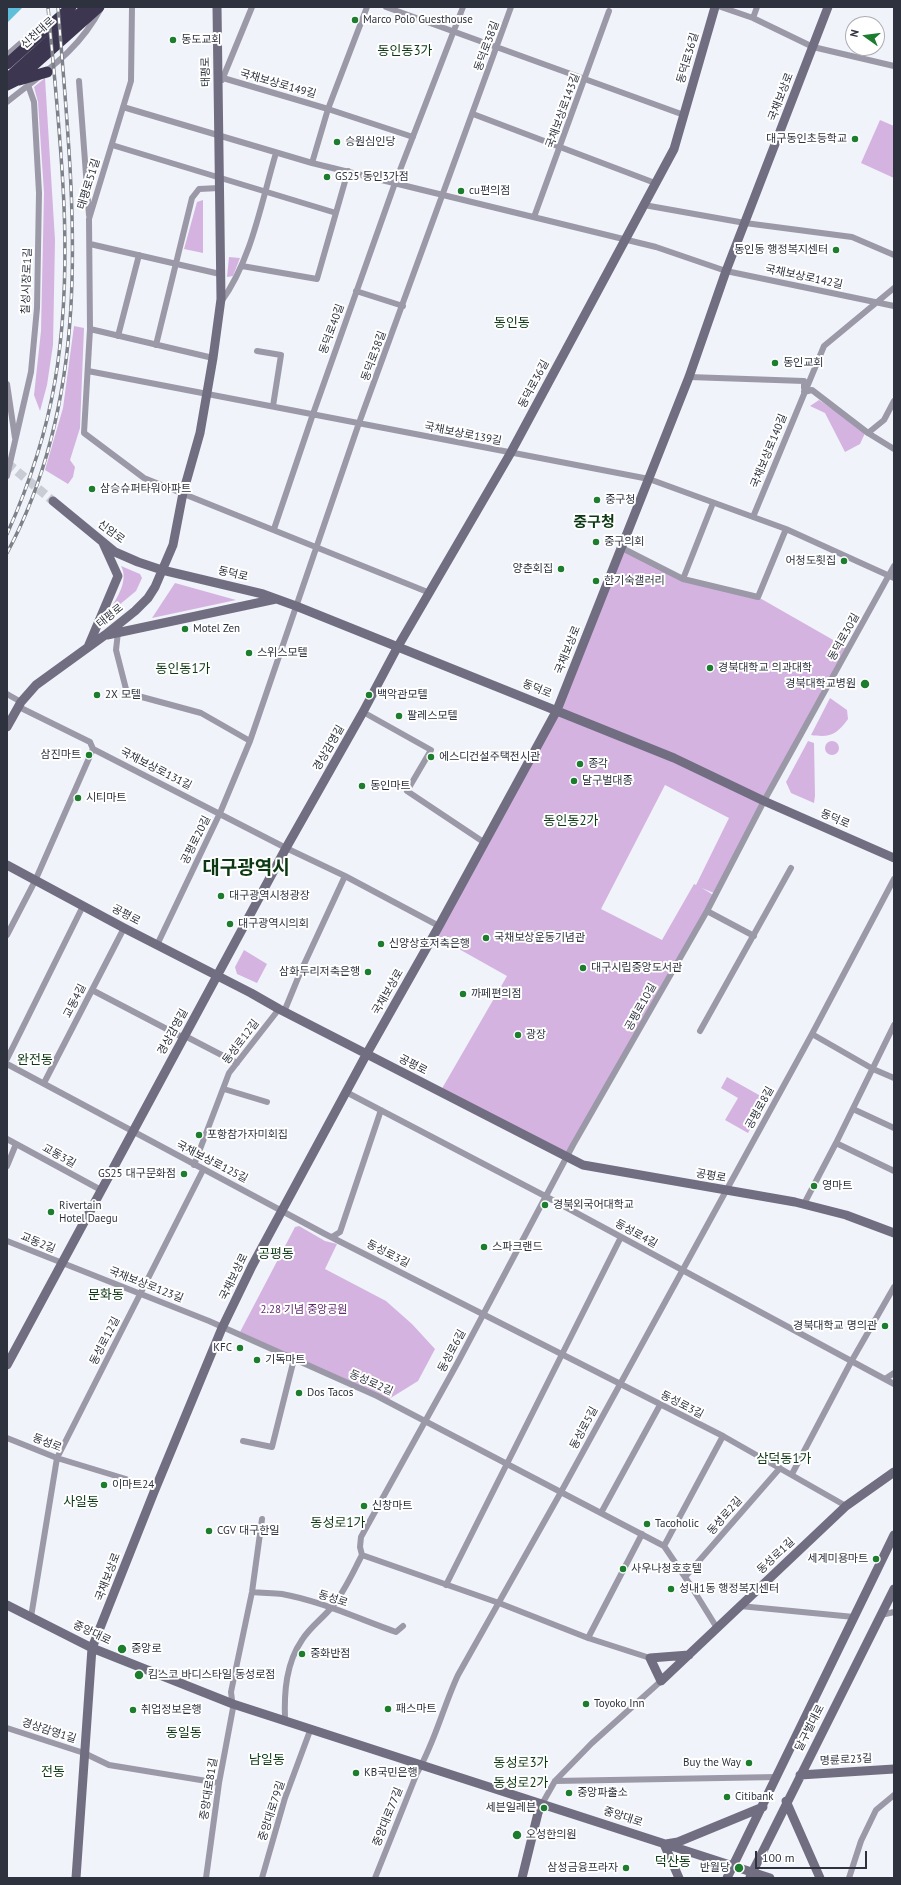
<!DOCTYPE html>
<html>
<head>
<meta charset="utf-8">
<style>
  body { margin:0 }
  #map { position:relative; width:901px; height:1885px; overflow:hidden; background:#f0f3f9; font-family:"PT Sans",sans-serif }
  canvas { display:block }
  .frame { position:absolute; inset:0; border:8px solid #2d323e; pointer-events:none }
  .north { position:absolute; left:845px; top:16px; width:40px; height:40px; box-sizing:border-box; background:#fff; border:1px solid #abadb2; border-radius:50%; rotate:284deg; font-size:11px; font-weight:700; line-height:16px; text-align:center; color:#2d323e }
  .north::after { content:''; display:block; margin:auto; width:14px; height:18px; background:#1c7d2e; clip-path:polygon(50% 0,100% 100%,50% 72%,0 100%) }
  .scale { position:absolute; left:755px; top:1851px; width:112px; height:18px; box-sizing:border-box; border:2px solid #2d323e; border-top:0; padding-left:5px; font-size:12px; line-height:14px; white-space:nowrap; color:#2d323e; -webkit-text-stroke:3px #fff; paint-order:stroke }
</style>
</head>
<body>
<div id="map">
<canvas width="901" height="1885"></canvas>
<div class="frame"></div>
<div class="north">N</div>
<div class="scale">100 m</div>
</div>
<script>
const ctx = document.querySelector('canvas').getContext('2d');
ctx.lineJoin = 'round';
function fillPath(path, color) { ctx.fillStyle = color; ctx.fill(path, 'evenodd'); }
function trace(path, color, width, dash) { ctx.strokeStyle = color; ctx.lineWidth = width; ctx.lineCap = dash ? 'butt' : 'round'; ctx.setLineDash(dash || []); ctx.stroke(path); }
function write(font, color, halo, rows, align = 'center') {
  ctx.font = font + ' "PT Sans","Noto Sans KR",sans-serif'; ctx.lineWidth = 4; ctx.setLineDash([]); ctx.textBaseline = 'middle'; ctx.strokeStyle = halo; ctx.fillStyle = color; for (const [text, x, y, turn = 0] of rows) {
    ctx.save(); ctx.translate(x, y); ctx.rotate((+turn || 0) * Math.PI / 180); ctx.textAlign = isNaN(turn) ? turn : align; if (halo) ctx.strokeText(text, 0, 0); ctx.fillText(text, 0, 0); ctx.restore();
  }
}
fillPath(new Path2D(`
  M45 78 55 240 53 345 47 385 40 411 34 395 41 331 44 193 38 102 34 87Z
  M880 120 894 126V178L861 163Z
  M203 200V253L184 249 197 202Z
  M229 257 240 258 233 276 227 277Z
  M74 326 84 328 80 428 70 460 75 467 73 477 68 484 45 470 63 408Z
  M819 400 866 431 860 444 845 452 825 413 810 406Z
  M622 548 683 579 758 597 849 649 716 894 702 888 715 896 567 1158 440 1092 507 976 434 935 557 710ZM665 785 729 818 696 885 694 884 662 940 601 909Z
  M121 566 140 574 142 578 136 591 106 616C114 602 130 582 121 566Z
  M175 583 236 600 152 618Z
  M830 698 847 710 848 719C837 734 831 738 811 735Z
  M808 741 814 743 815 796 814 803 791 793 786 782Z
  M825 748a7 7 0 1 1 14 0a7 7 0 1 1-14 0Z
  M244 950 267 964 257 983 237 974 235 967Z
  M727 1077 766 1099 748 1133 725 1120 738 1098 721 1088Z
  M299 1226 325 1241 337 1244 325 1269 386 1301 412 1324 435 1349 418 1381 389 1399 240 1332 295 1227Z`), '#d5b3e1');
fillPath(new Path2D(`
  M7 7H23L7 23Z`), '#5fbfdb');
trace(new Path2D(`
  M7 463 53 501`), '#c9ccd4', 9, [9, 4.5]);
trace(new Path2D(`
  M132 7 131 81 89 219 90 329 84 433 144 478 430 593
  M386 7 684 115
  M721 7 753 18 813 47 894 66
  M753 18 757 7
  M7 55 37 29
  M223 78 328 109 413 137
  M222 80 252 7
  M79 81 89 215
  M7 102C44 72 78 52 101 8
  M123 107 312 163 656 247 726 271 894 306
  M473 114 655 183
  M112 145 336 213
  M312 163 328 109 367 7
  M644 205 745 223 852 237 894 255
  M534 217 609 11
  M90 244 220 274
  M242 266 317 279 348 171
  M356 291 403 306
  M221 302C252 259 261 203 276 153
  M90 329 213 358
  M118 336 139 255
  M156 345 192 198 199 189 219 188
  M257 351 281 355 273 406
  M88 371 649 479 786 529 894 578
  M689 377 804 381V388
  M7 384 15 438
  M804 392 812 390 868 433 894 449
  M868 433 884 420 894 401
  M7 476 31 372 37 308 39 193 34 102 28 85
  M753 517 824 346 894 288
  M274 529 313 414 395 183 463 7
  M622 548 683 579 758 597 786 529
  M683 579 713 503
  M118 632 116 650 127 693 201 713 250 741
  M7 694 21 702
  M19 707 90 742 93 749 286 848 345 876 300 973 284 1012
  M363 712 431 750 407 791 485 843
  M345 876 439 926
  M707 911 754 936
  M7 935 35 881 93 749
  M157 945 220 813 250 741 359 423 511 7
  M92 990 184 1038
  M700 1031 791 868
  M812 1034 873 1069 894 1078
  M185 1036 237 1063
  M7 1059 83 906
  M7 1064 325 1234 723 1436 846 1506
  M44 1083 124 928
  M224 1089 267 1102
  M346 1092 545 1196 894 1384
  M853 1109 894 1128
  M7 1139 101 1190
  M836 1143 894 1171
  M194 1165 229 1073 279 1009
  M7 1166 16 1144
  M804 1204 836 1143 894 1025
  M332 1237 340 1232 381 1110
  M7 1241 209 1321 377 1396 664 1546 691 1586 717 1628
  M885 1379 894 1373
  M7 1438 57 1458 126 1479
  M243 1441 272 1447 294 1359
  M792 1474 851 1362 894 1287
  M601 1513 660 1405
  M664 1546 723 1436
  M362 1555 499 1603 588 1638 650 1658
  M685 1577 780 1468
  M446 1585 621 1237
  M252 1592C262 1593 272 1593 282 1594 321 1601 359 1619 396 1632L403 1626
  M740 1606 854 1617
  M881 1615 894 1612
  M31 1617 57 1458 203 1170
  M588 1638 642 1534
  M285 1720C284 1692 286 1663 302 1640 310 1627 322 1619 331 1608 344 1593 353 1572 362 1555L360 1547 361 1537 458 1362 573 1145 707 911 764 801 894 566
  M7 1728 84 1753 109 1765 219 1783
  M555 1781 777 1777
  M542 1804 555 1781 592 1743 661 1681
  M206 1878 219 1783 233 1708 231 1692 252 1592 262 1519
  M262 1878 285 1798 311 1728
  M375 1878 417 1773C435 1742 443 1707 458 1675L561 1492 812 1034 894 879
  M849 1878 861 1841 876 1810 894 1795`), '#9b99a7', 6);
trace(new Path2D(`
  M53 501 115 552 138 562 162 570 263 594 296 606 674 758 764 801 894 858
  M107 635 276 599
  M88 647 118 576 103 543
  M7 727 21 702 36 685 105 635 135 611 148 598 155 587 173 545 183 493 200 433 213 358 221 299 217 7
  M7 865 124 928 251 993 279 1009 583 1165 795 1202 846 1215 894 1233
  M7 1365 286 848 363 712 397 648 510 454 674 149 715 7
  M7 1605 92 1648 233 1704 770 1878
  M689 1655 650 1658 661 1681 846 1506 894 1472
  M800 1775 894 1769
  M786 1801 820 1878
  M664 1844 679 1878
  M666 1844 678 1842 763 1807
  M750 1877 894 1589
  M76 1878 92 1648 154 1492 222 1328 252 1266 366 1055 439 926 557 710 689 377 726 271 828 7
  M522 1878 538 1813 542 1804
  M727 1878 894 1535`), '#716e82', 9);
trace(new Path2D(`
  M7 64 71 7
  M7 79 87 7
  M19 80 47 72
  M7 85 17 80 99 7`), '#3c3651', 11);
const rail = new Path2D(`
  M7 534C29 485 46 434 55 381 76 258 59 131 48 7
  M7 553C98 383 72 191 58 7`);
trace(rail, '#7d818a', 3.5);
trace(rail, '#fff', 2, [6]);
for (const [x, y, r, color] of [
  [355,20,4,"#1c7d2e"],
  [173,40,4,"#1c7d2e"],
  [855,139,4,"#1c7d2e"],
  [337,142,4,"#1c7d2e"],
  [327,177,4,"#1c7d2e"],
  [461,191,4,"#1c7d2e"],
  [836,250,4,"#1c7d2e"],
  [775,363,4,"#1c7d2e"],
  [92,489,4,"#1c7d2e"],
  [597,500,4,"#1c7d2e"],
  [596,542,4,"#1c7d2e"],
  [844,561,4,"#1c7d2e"],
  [561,569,4,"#1c7d2e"],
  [596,581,4,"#1c7d2e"],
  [185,629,4,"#1c7d2e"],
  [249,653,4,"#1c7d2e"],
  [710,668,4,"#1c7d2e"],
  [865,684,5,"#1c7d2e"],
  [97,695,4,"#1c7d2e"],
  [369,695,4,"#1c7d2e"],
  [399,716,4,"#1c7d2e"],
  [89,755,4,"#1c7d2e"],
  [431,757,4,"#1c7d2e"],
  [580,764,4,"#1c7d2e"],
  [574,781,4,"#1c7d2e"],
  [362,786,4,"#1c7d2e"],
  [78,798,4,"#1c7d2e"],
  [221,896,4,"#1c7d2e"],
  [230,924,4,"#1c7d2e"],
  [486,938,4,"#1c7d2e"],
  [381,944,4,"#1c7d2e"],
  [583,968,4,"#1c7d2e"],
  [368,972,4,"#1c7d2e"],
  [463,994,4,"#1c7d2e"],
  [518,1035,4,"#1c7d2e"],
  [199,1135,4,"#1c7d2e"],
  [184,1174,4,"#1c7d2e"],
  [814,1186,4,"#1c7d2e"],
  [545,1205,4,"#1c7d2e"],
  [51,1212,4,"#1c7d2e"],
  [484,1247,4,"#1c7d2e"],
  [885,1326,4,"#1c7d2e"],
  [240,1348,4,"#1c7d2e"],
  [257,1360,4,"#1c7d2e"],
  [299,1393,4,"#1c7d2e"],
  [104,1485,4,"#1c7d2e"],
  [364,1506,4,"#1c7d2e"],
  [647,1524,4,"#1c7d2e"],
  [209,1531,4,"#1c7d2e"],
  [876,1559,4,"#1c7d2e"],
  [623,1569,4,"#1c7d2e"],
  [671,1589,4,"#1c7d2e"],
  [122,1649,5,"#1c7d2e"],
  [302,1654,4,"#1c7d2e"],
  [139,1675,5,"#1c7d2e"],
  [586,1704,4,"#1c7d2e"],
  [388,1709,4,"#1c7d2e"],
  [133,1710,4,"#1c7d2e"],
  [749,1763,4,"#1c7d2e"],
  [356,1773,4,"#1c7d2e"],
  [569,1793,4,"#1c7d2e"],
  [727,1797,4,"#1c7d2e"],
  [544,1808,4,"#1c7d2e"],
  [517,1835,5,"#1c7d2e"],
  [626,1868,4,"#1c7d2e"],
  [739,1868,5,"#1c7d2e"]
]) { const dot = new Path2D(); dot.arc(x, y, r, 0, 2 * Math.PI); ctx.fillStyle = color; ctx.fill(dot); trace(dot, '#fff', 1.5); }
write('11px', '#2d323e', '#fff', [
  ["Marco Polo Guesthouse",363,20],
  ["동도교회",181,40],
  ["대구동인초등학교",847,139,"right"],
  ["승원심인당",345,142],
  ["GS25 동인3가점",335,177],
  ["cu편의점",469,191],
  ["동인동 행정복지센터",828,250,"right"],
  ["동인교회",783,363],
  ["삼승슈퍼타워아파트",100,489],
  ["중구청",605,500],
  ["중구의회",604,542],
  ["어청도횟집",836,561,"right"],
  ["양춘회집",553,569,"right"],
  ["한기숙갤러리",604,581],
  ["Motel Zen",193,629],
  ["스위스모텔",257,653],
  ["경북대학교 의과대학",718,668],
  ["경북대학교병원",856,684,"right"],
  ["2X 모텔",105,695],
  ["백악관모텔",377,695],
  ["팔레스모텔",407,716],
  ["삼진마트",81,755,"right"],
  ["에스디건설주택전시관",439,757],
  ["종각",588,764],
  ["달구벌대종",582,781],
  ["동인마트",370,786],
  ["시티마트",86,798],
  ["대구광역시청광장",229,896],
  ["대구광역시의회",238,924],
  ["국채보상운동기념관",494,938],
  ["신양상호저축은행",389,944],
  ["대구시립중앙도서관",591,968],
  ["삼화두리저축은행",360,972,"right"],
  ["까페편의점",471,994],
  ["광장",526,1035],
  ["포항참가자미회집",207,1135],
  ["GS25 대구문화점",176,1174,"right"],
  ["영마트",822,1186],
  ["경북외국어대학교",553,1205],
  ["Rivertain",59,1206],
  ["Hotel Daegu",59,1219],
  ["스파크랜드",492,1247],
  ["경북대학교 명의관",877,1326,"right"],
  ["KFC",232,1348,"right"],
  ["기독마트",265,1360],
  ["Dos Tacos",307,1393],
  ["이마트24",112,1485],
  ["신창마트",372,1506],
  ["Tacoholic",655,1524],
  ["CGV 대구한일",217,1531],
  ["세계미용마트",868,1559,"right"],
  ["사우나청호호텔",631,1569],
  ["성내1동 행정복지센터",679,1589],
  ["중앙로",131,1649],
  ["중화반점",310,1654],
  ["킴스코 바디스타일 동성로점",148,1675],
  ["Toyoko Inn",594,1704],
  ["패스마트",396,1709],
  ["취업정보은행",141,1710],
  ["Buy the Way",741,1763,"right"],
  ["KB국민은행",364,1773],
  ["중앙파출소",577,1793],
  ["Citibank",735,1797],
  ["세븐일레븐",536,1808,"right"],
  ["오성한의원",526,1835],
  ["삼성금융프라자",618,1868,"right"],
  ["반월당",730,1868,"right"]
], 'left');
write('11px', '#2d323e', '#fff', [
  ["신천대로",38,33,-42],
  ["동덕로38길",487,46,-70],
  ["동덕로36길",688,58,-74],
  ["태평로",206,72,-91],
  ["국채보상로149길",278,84,16],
  ["국채보상로",781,97,-69],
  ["국채보상로143길",563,111,-70],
  ["태평로51길",89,184,-73],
  ["국채보상로142길",804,277,12],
  ["칠성시장로1길",27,281,-88],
  ["동덕로40길",332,329,-70],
  ["동덕로38길",374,356,-70],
  ["동덕로36길",534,384,-62],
  ["국채보상로139길",463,434,11],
  ["국채보상로140길",769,451,-68],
  ["신암로",111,532,37],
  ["동덕로",233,574,13],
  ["태평로",110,616,-39],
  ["동덕로30길",844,637,-61],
  ["국채보상로",568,650,-68],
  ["동덕로",537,689,22],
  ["경상감영길",329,748,-60],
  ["국채보상로131길",156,769,27],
  ["동덕로",835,819,23],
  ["공평로20길",196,840,-64],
  ["공평로",126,915,28],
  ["국채보상로",388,992,-60],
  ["교동4길",75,1001,-63],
  ["공평로10길",641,1007,-61],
  ["경상감영길",173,1032,-61],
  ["동성로12길",241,1042,-53],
  ["공평로",413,1065,27],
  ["공평로8길",760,1108,-61],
  ["교동3길",59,1156,29],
  ["국채보상로125길",212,1162,27],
  ["공평로",711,1176,10],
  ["동성로4길",636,1234,29],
  ["교동2길",38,1243,22],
  ["동성로3길",388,1254,27],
  ["국채보상로",234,1277,-64],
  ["국채보상로123길",146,1285,21],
  ["동성로12길",105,1341,-63],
  ["동성로6길",452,1351,-62],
  ["동성로2길",371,1383,24],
  ["동성로3길",682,1405,27],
  ["동성로5길",584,1428,-62],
  ["동성로",47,1443,21],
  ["동성로2길",725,1516,-49],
  ["동성로1길",776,1556,-43],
  ["국채보상로",108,1577,-69],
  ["동성로",333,1599,18],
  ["중앙대로",92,1633,25],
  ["달구벌대로",810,1728,-63],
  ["경상감영1길",49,1731,18],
  ["명륜로23길",846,1760,-3],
  ["중앙대로81길",209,1789,-81],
  ["중앙대로79길",272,1811,-72],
  ["중앙대로77길",388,1817,-68],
  ["중앙대로",623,1817,18]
]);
write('11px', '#602870', '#fff', [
  ["2.28 기념 중앙공원",304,1310]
]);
write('13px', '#0c3913', '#fff', [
  ["동인동3가",405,51],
  ["동인동",512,323],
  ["동인동1가",183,669],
  ["동인동2가",571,821],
  ["완전동",35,1060],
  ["공평동",276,1254],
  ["문화동",106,1295],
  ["삼덕동1가",784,1459],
  ["사일동",81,1502],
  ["동성로1가",338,1523],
  ["동일동",184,1733],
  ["남일동",267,1760],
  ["동성로3가",521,1763],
  ["전동",53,1772],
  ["동성로2가",521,1783],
  ["덕산동",673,1862]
]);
write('bold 15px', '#0c3913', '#fff', [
  ["중구청",594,523]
]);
write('bold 19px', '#0c3913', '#fff', [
  ["대구광역시",246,869]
]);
</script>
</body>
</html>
